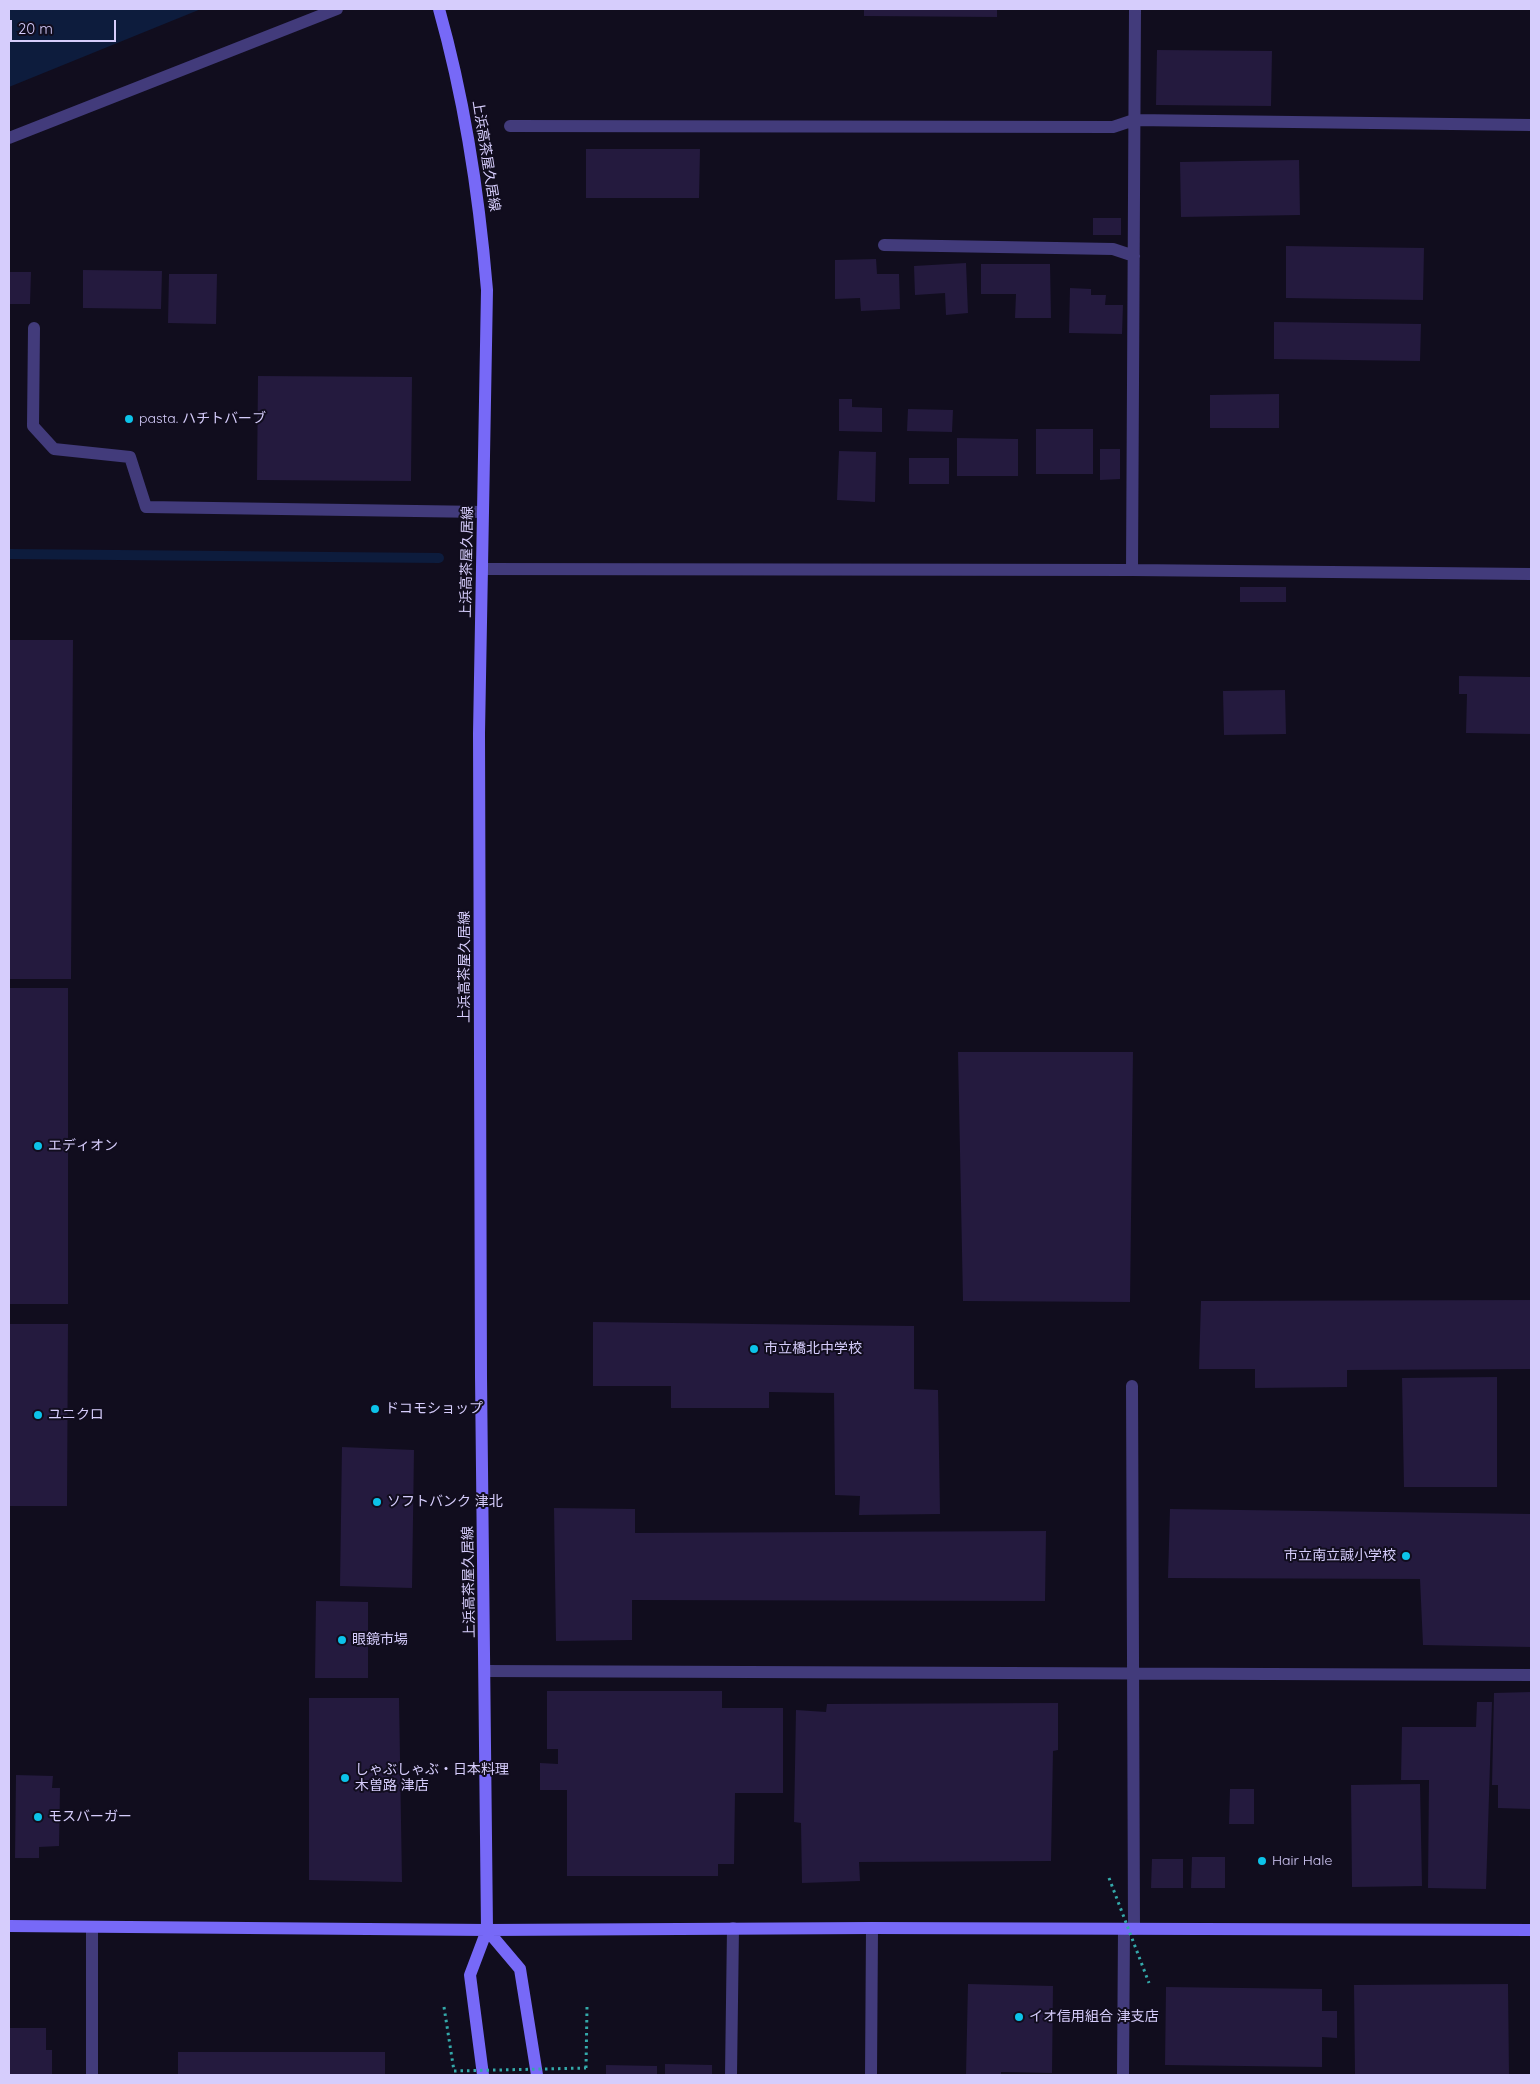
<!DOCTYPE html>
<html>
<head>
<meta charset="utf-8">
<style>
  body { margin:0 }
  #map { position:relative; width:1540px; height:2084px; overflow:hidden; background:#110d1e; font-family:Quicksand,sans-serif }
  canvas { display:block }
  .frame { position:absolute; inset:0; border:10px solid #d6cdfc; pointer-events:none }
  .scale { position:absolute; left:10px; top:20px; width:106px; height:22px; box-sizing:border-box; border:2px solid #d6cdfc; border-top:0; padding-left:6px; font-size:15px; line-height:18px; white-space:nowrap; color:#d6cdfc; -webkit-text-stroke:4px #110d1e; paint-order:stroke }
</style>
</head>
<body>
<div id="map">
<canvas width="1540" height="2084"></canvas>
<div class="frame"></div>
<div class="scale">20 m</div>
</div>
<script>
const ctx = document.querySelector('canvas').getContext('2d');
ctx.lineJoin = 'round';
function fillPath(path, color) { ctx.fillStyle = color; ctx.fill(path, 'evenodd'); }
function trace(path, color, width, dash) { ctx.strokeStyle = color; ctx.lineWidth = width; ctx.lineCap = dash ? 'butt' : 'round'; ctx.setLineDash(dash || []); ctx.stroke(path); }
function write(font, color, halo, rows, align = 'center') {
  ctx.font = font + ' Quicksand,"Noto Sans JP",sans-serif'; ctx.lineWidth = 4; ctx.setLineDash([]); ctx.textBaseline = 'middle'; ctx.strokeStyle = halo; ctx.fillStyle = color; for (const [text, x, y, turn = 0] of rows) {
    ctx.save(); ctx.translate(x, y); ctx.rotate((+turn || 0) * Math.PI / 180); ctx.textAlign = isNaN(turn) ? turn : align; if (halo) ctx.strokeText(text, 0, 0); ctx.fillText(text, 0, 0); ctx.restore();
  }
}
fillPath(new Path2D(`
  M9 9H201L9 87Z`), '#0d1c3d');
trace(new Path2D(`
  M9 554 439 558`), '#0d1c3d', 10);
fillPath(new Path2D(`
  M864 9H997V17L864 16Z
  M1157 50 1272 51 1271 106 1156 105Z
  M586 149H700L699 198H586Z
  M1299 160 1300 215 1181 217 1180 162Z
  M1093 218H1121V235H1093Z
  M1286 246 1424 248 1423 300 1286 298Z
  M876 259 877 274H899L900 309 861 311 860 298 835 299V260Z
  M966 263 968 313 946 315 945 293 915 295 914 266Z
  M981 264H1050L1051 318H1015L1016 294H981Z
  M83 270 162 271 161 309 83 308Z
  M9 272H31L30 304H9Z
  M169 274H217L216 324 168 323Z
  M1070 288 1091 289V295H1106L1105 305H1123L1122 334 1069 333Z
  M1274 322 1421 324 1420 361 1274 359Z
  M258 376 412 377 411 481 257 480Z
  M1279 394V428H1210V395Z
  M839 399H852V407L882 408V432L839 431Z
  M908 409 953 410 952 432 907 431Z
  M1036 429H1093V474H1036Z
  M957 438 1018 439V476H957Z
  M1100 449H1120V479L1100 480Z
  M839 451 876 452 875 502 837 500Z
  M909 458H949V484H909Z
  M1240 587H1286V602H1240Z
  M9 640H73L71 979H9Z
  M1459 676 1531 677V734L1466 733 1467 694H1459Z
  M1285 690 1286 734 1224 735 1223 691Z
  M9 988H68V1304H9Z
  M958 1052H1133L1130 1302 963 1301Z
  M1531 1300V1369L1347 1370V1387L1255 1388V1369H1199L1201 1301Z
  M593 1322 914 1326V1389L938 1390 940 1514 859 1515 860 1496 835 1495 834 1393 769 1392V1408H671V1386H593Z
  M9 1324H68L67 1506H9Z
  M1497 1377V1487H1404L1402 1378Z
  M342 1447 414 1450 412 1588 340 1586Z
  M554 1508 635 1509V1533L1046 1531 1045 1601 632 1600V1640L556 1641Z
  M1170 1509 1531 1514V1647L1423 1645 1420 1579 1168 1578Z
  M316 1601 368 1602V1678H315Z
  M547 1691H722V1708H783V1793H735L734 1864H718V1876H567V1790H540V1763L558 1764V1749H547Z
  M1531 1692V1809L1498 1808V1785H1492L1494 1693Z
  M309 1698H399L402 1882 309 1880Z
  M1477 1702H1492L1486 1889 1428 1888 1429 1780H1401L1402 1727H1476Z
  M1058 1703V1750L1053 1751 1051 1861 859 1862 860 1881 802 1883 801 1823 794 1822 796 1710 826 1712 827 1704Z
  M16 1775 53 1776 52 1788H60L59 1846 39 1847V1858H15Z
  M1420 1784 1422 1886 1352 1887 1351 1785Z
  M1230 1789H1254V1824H1229Z
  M1192 1857H1225V1888H1191Z
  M1152 1859H1183V1888H1151Z
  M968 1984 1053 1986 1052 2073 1001 2072V2075H966Z
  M1508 1984 1509 2075H1355L1354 1985Z
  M1166 1987 1322 1989V2011H1337V2038L1322 2037V2067L1165 2065Z
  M9 2028H46V2050H52V2075H9Z
  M178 2052H385V2075H178Z
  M665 2064 712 2065V2075H665Z
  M606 2065 657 2066V2075H606Z`), '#241a3e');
trace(new Path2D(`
  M444 2007 454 2071
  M586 2068 587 2007`), '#34a9aa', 3, [2.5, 4]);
trace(new Path2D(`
  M34 328 33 426 54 449 130 457 146 507 483 512
  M871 2075 872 1928`), '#423b7b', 12);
trace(new Path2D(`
  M510 126 1113 127 1134 120 1531 125
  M9 138 337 9
  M884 245 1113 249 1134 256
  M483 569 1132 570 1531 574
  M1132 570 1135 9
  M1132 1386 1134 1929
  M485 1671 1531 1675
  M92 2075V1927
  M731 2075 733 1928
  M1123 2075 1124 1929`), '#423b7b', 12);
trace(new Path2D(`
  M439 9C465 101 479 194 487 290L479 733 481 1377 487 1930 470 1975 483 2075
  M9 1926 487 1930 872 1928 1531 1930
  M487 1930 520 1969 537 2075`), '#7769f7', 12);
trace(new Path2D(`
  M1109 1878 1149 1983
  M454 2071 586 2068`), '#34a9aa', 3, [2.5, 4]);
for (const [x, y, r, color] of [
  [129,419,5,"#0cc3e9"],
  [38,1146,5,"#0cc3e9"],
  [754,1349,5,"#0cc3e9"],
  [375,1409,5,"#0cc3e9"],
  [38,1415,5,"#0cc3e9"],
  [377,1502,5,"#0cc3e9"],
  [1406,1556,5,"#0cc3e9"],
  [342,1640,5,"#0cc3e9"],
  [345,1778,5,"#0cc3e9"],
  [38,1817,5,"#0cc3e9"],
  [1262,1861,5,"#0cc3e9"],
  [1019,2017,5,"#0cc3e9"]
]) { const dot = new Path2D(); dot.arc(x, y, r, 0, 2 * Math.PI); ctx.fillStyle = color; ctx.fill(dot); trace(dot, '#110d1e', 2); }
write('14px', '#d6cdfc', '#110d1e', [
  ["上浜高茶屋久居線",486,156,81],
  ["上浜高茶屋久居線",467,562,-89],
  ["上浜高茶屋久居線",465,967,-90],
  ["上浜高茶屋久居線",469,1582,-91]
]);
write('14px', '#d6cdfc', '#110d1e', [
  ["pasta. ハチトバーブ",139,419],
  ["エディオン",48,1146],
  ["市立橋北中学校",764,1349],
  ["ドコモショップ",385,1409],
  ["ユニクロ",48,1415],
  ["ソフトバンク 津北",387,1502],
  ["市立南立誠小学校",1396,1556,"right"],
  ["眼鏡市場",352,1640],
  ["しゃぶしゃぶ・日本料理",355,1770],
  ["木曽路 津店",355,1786],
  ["モスバーガー",48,1817],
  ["Hair Hale",1272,1861],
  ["イオ信用組合 津支店",1029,2017]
], 'left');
</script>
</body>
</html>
